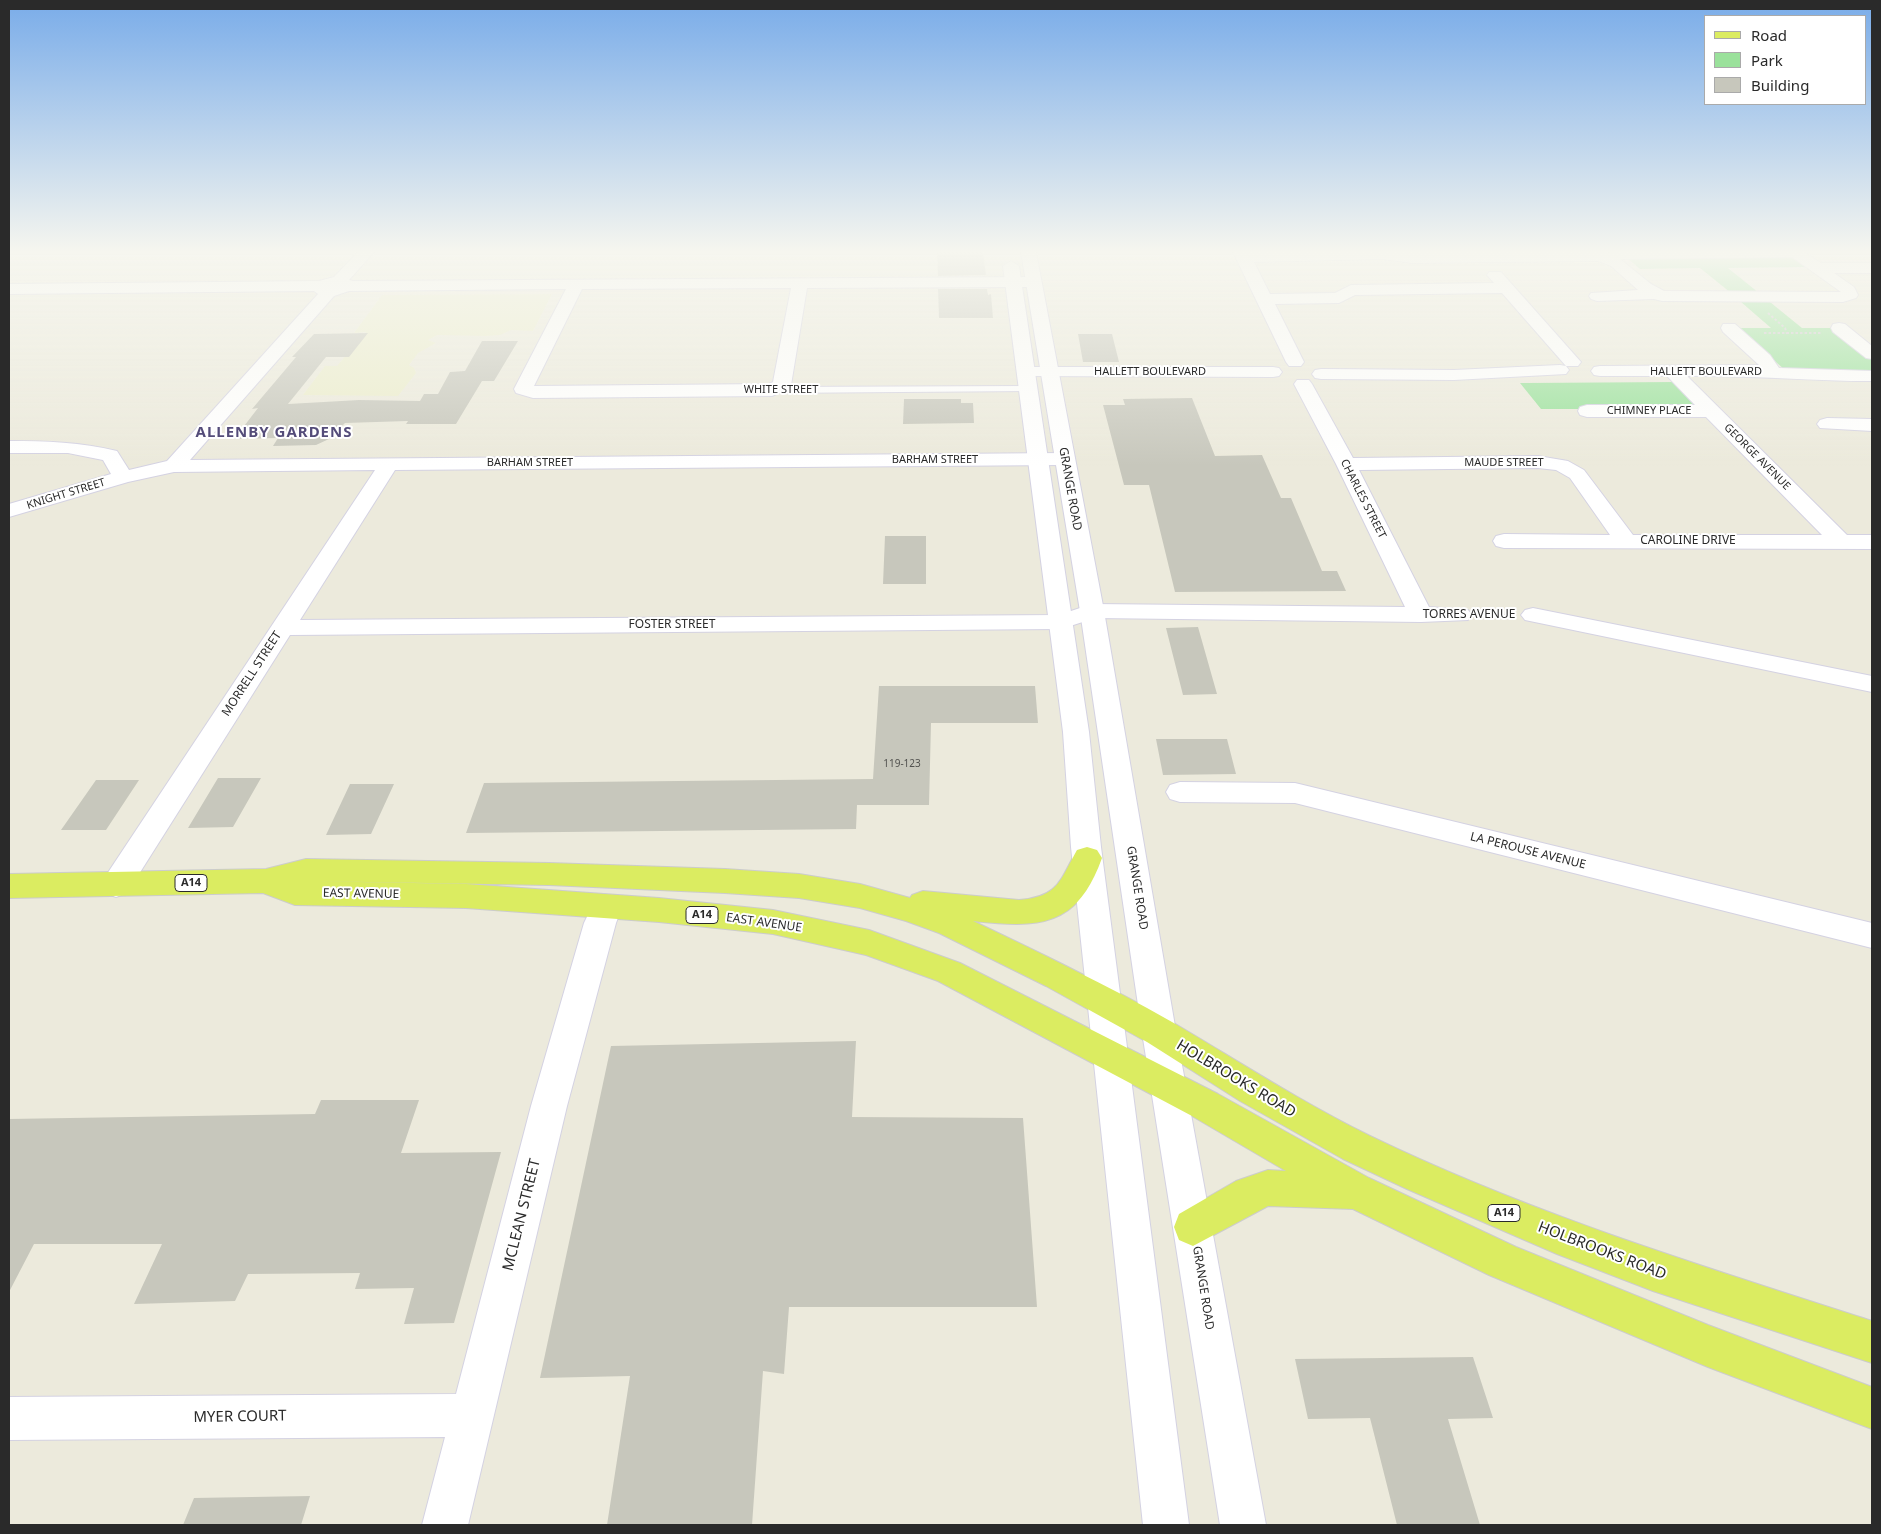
<!DOCTYPE html>
<html>
<head>
<meta charset="utf-8">
<style>
  body { margin:0 }
  #map { position:relative; width:1881px; height:1534px; overflow:hidden; background:#eceadc; font-family:"Noto Sans",sans-serif }
  canvas { display:block }
  .frame { position:absolute; inset:0; border:10px solid #2a2a2a; pointer-events:none }
  .legend { position:absolute; left:1704px; top:15px; width:162px; height:90px; box-sizing:border-box; background:#fff; border:1px solid #aaa; margin:0; padding:6px 9px; list-style:none; font-size:15px; color:#2a2a2a }
  .legend li { display:flex; align-items:center; gap:10px; height:25px }
  .legend b { width:25px; border:1px solid #aaa }
</style>
</head>
<body>
<div id="map">
<canvas width="1881" height="1534"></canvas>
<div class="frame"></div>
<ul class="legend">
<li><b style="height:6px;background:#dbec61"></b>Road</li>
<li><b style="height:14px;background:#9ae19b"></b>Park</li>
<li><b style="height:14px;background:#c7c7bc"></b>Building</li>
</ul>
</div>
<script>
const ctx = document.querySelector('canvas').getContext('2d');
ctx.lineJoin = 'round';
function fillPath(path, color) { ctx.fillStyle = color; ctx.fill(path, 'evenodd'); }
function trace(path, color, width, dash) { ctx.strokeStyle = color; ctx.lineWidth = width; ctx.lineCap = dash ? 'butt' : 'round'; ctx.setLineDash(dash || []); ctx.stroke(path); }
function write(font, color, halo, rows, align = 'center') {
  ctx.font = font + ' "Noto Sans",sans-serif'; ctx.lineWidth = 4; ctx.setLineDash([]); ctx.textBaseline = 'middle'; ctx.strokeStyle = halo; ctx.fillStyle = color; for (const [text, x, y, turn = 0] of rows) {
    ctx.save(); ctx.translate(x, y); ctx.rotate((+turn || 0) * Math.PI / 180); ctx.textAlign = isNaN(turn) ? turn : align; if (halo) ctx.strokeText(text, 0, 0); ctx.fillText(text, 0, 0); ctx.restore();
  }
}
fillPath(new Path2D(`
  M552 294 533 331 511 330 500 335 486 336 437 335 428 340 436 343 418 353 409 365 414 368 416 373 398 396 303 395 325 366H337L366 332 354 333 382 295Z`), '#ecedcc');
fillPath(new Path2D(`
  M1790 256 1807 267 1728 268 1759 293H1731L1700 268 1640 269 1626 257Z
  M1741 302H1770L1802 328H1836L1872 356V370H1785L1737 328H1771Z
  M1676 382 1701 409H1541L1520 383Z`), '#9ae19b');
fillPath(new Path2D(`
  M937 252H983L986 275 938 276Z
  M938 289H987L988 295 991 294 993 318H939Z
  M368 333 349 357H326L288 404 359 400 420 401 424 394H438L450 372 465 371 482 341H518L494 381H482L456 424H406L408 421 345 423 329 439 316 445 273 446 278 438 234 439 258 408 252 409 296 357H292L314 334Z
  M1078 334H1112L1119 362H1083Z
  M1192 398 1215 456 1262 455 1281 498H1291L1322 571H1337L1346 591 1175 592 1149 485H1124L1103 405H1125L1123 399Z
  M904 399H961V403H973L974 423 903 424Z
  M885 536H926V584H883Z
  M1198 627 1217 694 1183 695 1166 628Z
  M879 686H1035L1038 723H931L929 805H857L856 829 466 833 484 783 873 779Z
  M1156 739H1227L1236 774 1163 775Z
  M218 778H261L233 827 188 828Z
  M96 780H139L106 830H61Z
  M350 784H394L371 834 326 835Z
  M856 1041 852 1117 1023 1118 1037 1307H789L784 1374 763 1371 752 1525H607L630 1376 540 1378 611 1046Z
  M321 1100H419L401 1153 501 1152 454 1323 404 1324 414 1288 355 1289 360 1273 248 1274 235 1301 134 1304 162 1244H34L9 1292V1119L315 1114Z
  M1473 1357 1493 1418 1448 1419 1480 1525H1397L1370 1418 1308 1419 1295 1359Z
  M310 1496 301 1525H183L194 1498Z`), '#c7c7bc');
const service = new Path2D(`
  M1028 386 1031 387V391L772 393 767 390 772 387Z`);
const minor = new Path2D(`
  M358 252H374L349 280 353 281 1033 277 1041 282 1033 287 807 288 791 385 788 389 772 396 533 398 516 393 514 389 566 289 349 291 334 296 190 460 1065 453 1072 455 1075 459 1072 463 1065 465 395 470 300 620 1059 615 1092 604 1405 607 1336 464 1294 384 1297 380H1309L1312 384 1353 458 1538 456 1568 461 1584 470 1633 535H1822L1706 417H1587L1580 415 1578 411 1580 407 1587 405H1695L1667 376H1600L1594 375 1591 371 1594 367 1600 366 1759 365 1723 332 1721 328 1723 324H1735L1770 355 1779 368 1872 371V381C1810 381 1749 375 1687 376L1847 535H1872V549L1504 548 1496 546 1493 541 1496 536 1504 534 1610 535 1570 478 1556 470 1538 468 1359 470 1429 607 1468 610 1472 615 1468 620 1421 622 1095 618 1061 629 290 635 127 893 116 897 105 893 101 885 105 877 375 470 174 472 128 482 9 517V504L111 474 103 460 68 453H9V441C46 441 81 442 117 451L129 470 167 461 318 294 314 291 9 294V284L319 281 334 277ZM791 288 773 382 769 384 534 386 582 289Z
  M1233 252H1599L1606 254 1613 252H1804L1821 263H1872V273H1834L1854 287 1858 295 1856 298 1843 302 1662 301 1654 299 1597 301 1591 299 1589 296 1591 293 1638 290 1611 266 1598 261 1412 263 1382 259 1254 262 1270 294 1335 293 1351 285 1494 283 1487 275 1489 272H1501L1581 362 1578 366H1566L1502 293 1355 295 1339 303 1275 304 1304 362 1301 366H1289L1286 362ZM1792 257 1841 292 1664 291 1651 284 1620 259Z
  M1839 323 1845 324 1872 346V359L1866 358 1833 332 1831 328 1833 324Z
  M1560 365 1566 366 1569 370 1566 374 1454 380 1321 379 1315 378 1312 374 1315 370 1321 369 1454 370Z
  M1027 367H1273L1279 368 1282 372 1279 376 1273 377 1021 376 1018 372 1021 368Z
  M1827 418 1872 419V431L1820 428 1817 424 1820 420Z
  M1533 608 1872 676V692L1525 620 1521 615 1525 610Z
  M1180 782 1295 783 1872 923V948L1295 803 1180 802 1170 799 1166 792 1170 785Z
  M607 895 618 898 622 907 616 923 567 1106 468 1525H422L445 1437 9 1440V1397L456 1394 531 1106 584 923 596 898Z`);
const secondary = new Path2D(`
  M1021 252H1036L1104 611 1176 1032 1266 1525H1220L1142 1032 1080 611Z
  M1011 261 1019 266 1089 732 1101 847 1189 1525H1143L1071 847 1063 732 1003 266Z`);
const primary = new Path2D(`
  M1087 847 1097 850 1102 858C1077 928 1039 928 973 921 1040 953 1107 985 1172 1022 1238 1061 1301 1102 1370 1136 1531 1214 1702 1266 1872 1321V1363L1653 1291 1557 1254 1407 1189 1343 1159 1240 1101 1147 1042 1046 986 939 933 906 921 860 908 799 898 725 893 549 885 306 881 466 884 659 898 773 910 869 930 960 963 1218 1094 1369 1178 1516 1247 1708 1325 1872 1387V1429L1708 1367 1489 1275 1353 1209 1268 1206 1193 1246 1179 1240 1174 1227 1179 1214 1236 1181 1268 1170 1286 1171 1192 1116 938 981 866 955 773 934 659 922 466 908 295 905 263 893 9 898V874L266 869 306 859 549 863 725 869 799 874 860 884 910 898 912 895 923 891 1019 900C1059 897 1060 880 1077 850Z`);
trace(service, '#d4d2e2', 2);
trace(minor, '#d4d2e2', 2);
trace(secondary, '#d4d2e2', 2);
trace(primary, '#ccc', 2);
trace(new Path2D(`
  M1768 313 1785 328 1787 334
  M1764 333H1822`), '#ccc', 2, [2.5, 2]);
trace(new Path2D(`
  M1484 617 1510 615`), '#ccc', 2.5, [3, 2]);
fillPath(service, '#fff');
fillPath(minor, '#fff');
fillPath(secondary, '#fff');
fillPath(primary, '#dbec61');
const sky = ctx.createLinearGradient(0, 0, 0, 466);
sky.addColorStop(0, '#79ace9');
sky.addColorStop(0.54, '#f6f6ef');
sky.addColorStop(1, '#f6f6ef00');
ctx.fillStyle = sky;
ctx.fillRect(0, 0, 1881, 466);
write('10px', '#51514e', null, [
  ["119-123",902,764]
]);
write('11px', '#2a2a2a', '#fff', [
  ["HALLETT BOULEVARD",1150,372],
  ["HALLETT BOULEVARD",1706,372],
  ["WHITE STREET",781,390],
  ["CHIMNEY PLACE",1649,411],
  ["GEORGE AVENUE",1757,457,45],
  ["BARHAM STREET",935,460],
  ["BARHAM STREET",530,463],
  ["MAUDE STREET",1504,463],
  ["KNIGHT STREET",66,494,-17],
  ["CHARLES STREET",1363,499,63]
]);
for (const [x, y, w] of [
  [191,883,32],
  [702,915,32],
  [1504,1213,32]
]) { const box = new Path2D(); box.roundRect(x - w / 2, y - 8.5, w, 17, 4); ctx.fillStyle = '#fff'; ctx.fill(box); trace(box, '#2a2a2a', 1); }
write('bold 11px', '#2a2a2a', null, [
  ["A14",191,883],
  ["A14",702,915],
  ["A14",1504,1213]
]);
write('12px', '#2a2a2a', '#fff', [
  ["GRANGE ROAD",1070,489,80],
  ["CAROLINE DRIVE",1688,541],
  ["TORRES AVENUE",1469,615],
  ["FOSTER STREET",672,625],
  ["MORRELL STREET",252,674,-57],
  ["LA PEROUSE AVENUE",1528,851,14],
  ["GRANGE ROAD",1137,888,81],
  ["EAST AVENUE",361,894,1],
  ["EAST AVENUE",764,923,8],
  ["GRANGE ROAD",1203,1288,81]
]);
ctx.letterSpacing = '1px';
write('bold 15px', '#544c79', '#fff', [
  ["ALLENBY GARDENS",274,433]
]);
ctx.letterSpacing = '0px';
write('15px', '#2a2a2a', '#fff', [
  ["HOLBROOKS ROAD",1236,1079,31],
  ["MCLEAN STREET",522,1215,-76],
  ["HOLBROOKS ROAD",1602,1251,21],
  ["MYER COURT",240,1417,-1]
]);
</script>
</body>
</html>
